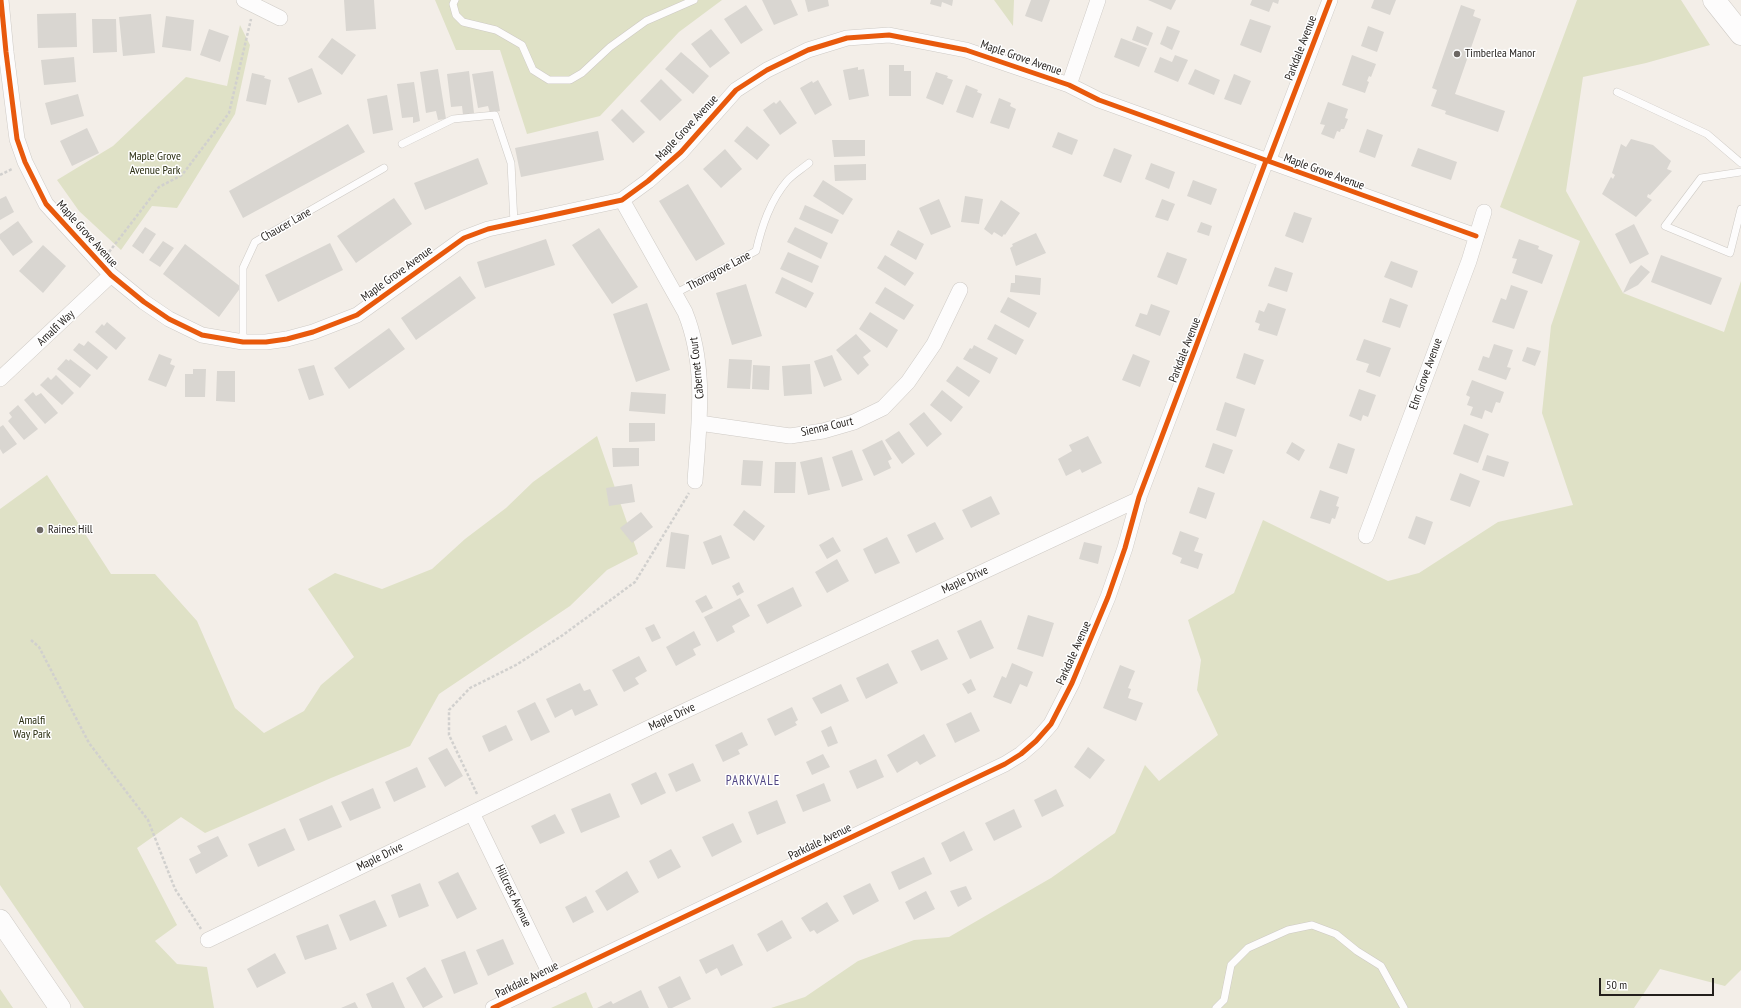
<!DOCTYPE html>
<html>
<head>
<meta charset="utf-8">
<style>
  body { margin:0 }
  #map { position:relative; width:1741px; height:1008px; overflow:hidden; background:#f3eee8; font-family:"PT Sans Narrow",sans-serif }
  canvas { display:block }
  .scale { position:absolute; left:1599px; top:978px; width:115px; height:18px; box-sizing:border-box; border:2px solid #231f1c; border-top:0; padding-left:5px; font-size:12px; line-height:14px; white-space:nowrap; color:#231f1c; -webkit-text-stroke:3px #fff; paint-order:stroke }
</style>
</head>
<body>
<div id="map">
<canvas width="1741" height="1008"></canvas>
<div class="scale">50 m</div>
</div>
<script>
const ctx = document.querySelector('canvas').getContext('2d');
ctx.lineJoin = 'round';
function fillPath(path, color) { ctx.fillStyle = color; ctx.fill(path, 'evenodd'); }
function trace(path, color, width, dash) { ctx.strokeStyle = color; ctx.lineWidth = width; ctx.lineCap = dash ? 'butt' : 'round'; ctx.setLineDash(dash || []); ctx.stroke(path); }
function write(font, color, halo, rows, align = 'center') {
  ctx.font = font + ' "PT Sans Narrow",sans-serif'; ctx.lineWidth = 3; ctx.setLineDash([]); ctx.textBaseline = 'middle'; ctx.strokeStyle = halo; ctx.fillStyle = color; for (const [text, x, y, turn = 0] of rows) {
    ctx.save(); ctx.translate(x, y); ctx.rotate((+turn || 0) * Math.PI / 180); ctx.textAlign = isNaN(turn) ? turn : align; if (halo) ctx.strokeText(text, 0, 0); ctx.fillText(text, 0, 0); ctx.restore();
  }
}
fillPath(new Path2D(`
  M435 0H722L679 32 600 116 527 134 500 50H456Z
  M994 0H1014L1013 26Z
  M1577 0H1681L1710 45 1646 63 1583 77 1566 191 1623 293 1724 332 1741 281V970L1725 986 1660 969 1634 1008H771L805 997 858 961 914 940 949 937 1051 878 1115 833 1145 765 1159 781 1218 735 1197 690 1201 660 1188 620 1234 593 1263 520 1388 581 1419 573 1498 522 1573 505 1542 413 1551 326 1580 241 1500 207Z
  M240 25 250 45 235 114 177 208 152 206 121 250 79 211 57 180 113 146 186 77 227 86Z
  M597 436 638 554 607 570 570 606 439 694 410 746 331 778 205 833 181 817 137 848 177 925 155 941 177 964 207 967 214 1008H84L0 885V509L47 475 111 574H155L197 621 235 708 264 733 304 711 321 685 354 657 308 589 335 573 382 589 432 569 465 539 506 508 533 482Z
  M0 989 13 1008H0Z
  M586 992 593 1008H551Z`), '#dfe1c6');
fillPath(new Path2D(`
  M344 0H374L376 29 346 31Z
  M762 0H791L798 15 774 25Z
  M805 0H828L829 6 808 12Z
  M931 0H953L952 6 942 2 941 7 930 4Z
  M1031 0H1050L1042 22 1025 16Z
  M1148 0H1176L1171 10Z
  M1252 0H1279L1278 4 1273 2 1269 12 1250 5Z
  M1374 0H1396L1390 15 1371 8Z
  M746 5 763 30 741 44 724 19Z
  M1461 5 1475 10 1473 16 1481 19 1455 94 1505 111 1498 132 1445 114 1446 111 1431 106 1437 90 1432 88Z
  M76 13 77 47 38 48 37 14Z
  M151 14 155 53 123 56 119 17Z
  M166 16 194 20 191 51 162 47Z
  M92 19H116L117 52 93 53Z
  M1250 19 1271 26 1261 53 1240 45Z
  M1137 26 1153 33 1148 46 1132 40Z
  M1167 26 1180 31 1172 50 1160 44Z
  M1368 26 1384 32 1377 52 1361 46Z
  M209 29 229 36 220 62 200 55Z
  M711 29 730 53 710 68 691 44Z
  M332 38 356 55 342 75 318 57Z
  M1121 38 1147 48 1139 67 1114 57Z
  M681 52 709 76 693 94 665 69Z
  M1175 55 1188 60 1178 82 1154 72 1160 57 1172 62Z
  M1352 55 1376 64 1371 77 1369 76 1367 81 1369 82 1365 93 1342 85Z
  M74 57 76 82 44 85 41 60Z
  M889 65H904V71H911V96H889Z
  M858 67V70L864 69 869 96 849 100 843 70Z
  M312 68 322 94 298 103 288 78Z
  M438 69 446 119 438 120 436 111 426 113 420 72Z
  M1195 69 1220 80 1214 95 1188 84Z
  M469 71 474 113 463 115 462 106 451 107 447 74Z
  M493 71 500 111 490 113 488 106 478 108 472 74Z
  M936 72 948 76 947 78 953 80 943 105 926 98Z
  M252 73 265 76 264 78 271 80 266 105 246 101Z
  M1234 74 1251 81 1241 105 1224 99Z
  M661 79 682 100 660 121 640 101Z
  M818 80 832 105 815 115 800 88 812 81 813 83Z
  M414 82 420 121 413 123V117L402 118 397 84Z
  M966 85 978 90 977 92 982 94 973 118 956 112Z
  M78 94 84 116 51 125 45 103Z
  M387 95 393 130 373 134 367 99Z
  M999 98 1011 103 1010 106 1016 109 1009 129 990 123Z
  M780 100 797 123 780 135 763 110 774 102 776 104Z
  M1328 102 1348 109 1345 118 1348 119 1344 129H1341L1340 132 1337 131 1334 139 1321 134 1325 125 1320 124Z
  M622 109 645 132 633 143 611 120Z
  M348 124 365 152 243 218 229 191Z
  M747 126 770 145 757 160 734 141Z
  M87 128 99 153 72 166 60 141Z
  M1367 129 1383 135 1375 158 1359 152Z
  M598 131 604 160 521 177 515 148Z
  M1058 132 1078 140 1072 155 1052 147Z
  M1631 139 1653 145 1671 161 1667 169 1672 171 1650 195 1648 194 1647 197 1652 200 1636 217 1602 194 1611 177 1613 179 1615 175 1612 173 1621 144 1626 147Z
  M832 140H865V156L834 157Z
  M1114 148 1132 155 1121 183 1103 176Z
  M1418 148 1457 162 1451 180 1411 166Z
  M725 149 742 169 721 188 703 169Z
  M478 158 488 184 425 210 414 183Z
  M1151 163 1175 172 1169 189 1145 179Z
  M866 164V180L835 181 834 165Z
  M823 180 853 199 843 215 813 196Z
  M1193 180 1217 189 1211 205 1187 196Z
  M688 184 725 244 696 261 659 201Z
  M6 196 14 212 0 220V199Z
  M965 196 983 199 979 224 961 222Z
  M394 198 412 224 356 263 337 236Z
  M939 199 951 227 931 235 919 208Z
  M1162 199 1175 204 1168 221 1155 217Z
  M1001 200 1020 213 1005 235 1004 234 1002 237 994 232 992 235 984 229Z
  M805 205 839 220 832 234 799 219Z
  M1294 212 1312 218 1303 243 1285 236Z
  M18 221 33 242 13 256 0 239V234Z
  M1201 222 1212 226 1209 236 1197 232Z
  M1634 224 1649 254 1630 264 1615 234Z
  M145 227 156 234 143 254 132 246Z
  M795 227 828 243 821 259 787 242Z
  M599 228 638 287 612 304 572 245Z
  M898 230 924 244 916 260 890 245Z
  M1036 233 1046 253 1016 266 1010 248 1013 246 1012 244Z
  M546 239 555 265 485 288 477 262Z
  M1519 239 1539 246 1538 249 1553 255 1542 284 1512 273 1517 259 1512 258Z
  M163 241 174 248 160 267 149 260Z
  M330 243 343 270 278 302 265 275Z
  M185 244 241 287 219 317 163 274Z
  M43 245 66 266 43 293 19 271Z
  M788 252 819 266 812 283 780 269Z
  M1167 252 1187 259 1177 285 1157 277Z
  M885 255 914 273 905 286 877 268Z
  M1661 255 1722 278 1711 305 1651 282Z
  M1391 261 1418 271 1412 288 1384 277Z
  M1641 265 1650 272 1638 285 1623 293 1630 278Z
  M1275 267 1293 273 1287 292 1268 286Z
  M1015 275 1041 278 1040 295 1010 292 1011 283H1015Z
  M460 276 476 298 416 340 401 318Z
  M782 277 814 293 806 308 775 293Z
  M746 284 762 336 732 345 716 293Z
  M1511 285 1528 291 1514 329 1492 322 1501 298 1506 300Z
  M885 287 914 305 904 320 875 303Z
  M1008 297 1037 313 1029 328 1000 312Z
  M1390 298 1408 305 1400 328 1382 322Z
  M647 303 670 370 636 382 613 314Z
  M1268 303 1286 309 1277 336 1258 330 1260 324 1255 322 1259 310 1264 312Z
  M1151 304 1170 311 1160 336 1135 326 1140 313 1147 315Z
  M870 312 898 330 887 348 859 329Z
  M107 322 126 338 116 350 95 332 102 324 104 326Z
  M995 324 1024 340 1016 355 987 339Z
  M389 328 405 349 349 389 334 368Z
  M856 334 871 351 863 357 869 365 858 375 836 350Z
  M1364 339 1391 348 1380 377 1366 372 1369 364 1356 360Z
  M88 341 108 357 97 370 73 350 79 343 84 346Z
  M1494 344 1513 350 1507 367 1511 368 1506 380 1478 370 1483 356 1489 358Z
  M974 345 998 358 990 374 963 359 970 348 972 349Z
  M1527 347 1541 351 1535 366 1522 361Z
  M1244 353 1264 360 1255 385 1236 378Z
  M159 354 172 359 170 364 175 366 166 387 148 380Z
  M1133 354 1150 361 1140 387 1122 380Z
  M832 355 842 380 824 387 814 361Z
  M66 359 69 361 70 359 91 375 80 388 57 369Z
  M729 359 752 360 750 389 727 388Z
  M810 364 812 394 784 396 782 366Z
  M314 365 324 395 309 400 298 369Z
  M753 365 770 366 769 390 752 389Z
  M957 366 980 381 969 397 946 381Z
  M193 369H206L205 397H185V374H193Z
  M217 371H235V402L216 401Z
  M56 375 74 393 62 405 40 385 48 377 51 380Z
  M1472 380 1504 392 1500 403 1496 402 1492 413 1485 410 1482 419 1470 415 1473 407 1467 405 1470 397 1466 395Z
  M1359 389 1376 395 1368 417 1363 415 1361 421 1349 416Z
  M942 390 963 407 951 422 930 405Z
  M33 392 36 396 41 393 58 413 45 424 24 400Z
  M631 392 666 394 665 414 629 411Z
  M1225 402 1245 409 1236 437 1216 430Z
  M18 405 38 429 24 440 8 421 12 417 9 413Z
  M924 412 942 434 927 447 909 424Z
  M629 423H655V441L629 442Z
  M1464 424 1489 434 1478 463 1453 454Z
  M3 425 17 444 3 454 0 449V427Z
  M899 431 915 454 902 464 885 440Z
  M1088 436 1102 463 1082 473 1080 469 1066 476 1058 459 1072 451 1069 445Z
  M882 440 892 459 888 461 891 468 874 476 862 450Z
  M1292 442 1305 450 1299 461 1286 453Z
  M1213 443 1233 450 1224 474 1205 467Z
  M1338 443 1355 449 1347 474 1329 468Z
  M612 448H639V466L613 467Z
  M852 450 863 480 842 487 832 457Z
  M1487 455 1509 462 1504 477 1482 470Z
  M822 457 830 490 808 495 800 462Z
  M743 460 763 461 761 486 741 485Z
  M775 462H796L795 493H774Z
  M1460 473 1480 481 1470 507 1450 500Z
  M632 484 635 502 609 506 606 488Z
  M1198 487 1215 493 1206 519 1189 513Z
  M1320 490 1339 497 1336 506 1339 507 1335 519 1332 518 1330 524 1310 518Z
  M991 496 1000 514 971 528 962 510Z
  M744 510 765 526 754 541 733 525Z
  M641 512 653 527 632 543 620 528Z
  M1416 516 1433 522 1425 545 1408 538Z
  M935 522 944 539 916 553 907 535Z
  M1180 531 1199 538 1194 551 1203 554 1198 569 1180 563 1182 558 1172 554Z
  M671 532 689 535 685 569 666 567Z
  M721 535 730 558 712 565 703 542Z
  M833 537 841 551 827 559 819 545Z
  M887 537 900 563 875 574 863 549Z
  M1084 542 1102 546 1098 564 1079 559Z
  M837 559 849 581 827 593 815 572Z
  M739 582 744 592 737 596 732 586Z
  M793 587 802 606 767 624 757 605Z
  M706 595 713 608 702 613 695 601Z
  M740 598 750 616 732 626 735 632 717 642 704 617Z
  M1028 615 1054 623 1043 657 1017 649Z
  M981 620 994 648 970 659 957 631Z
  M654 624 661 638 652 642 645 628Z
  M694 631 701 645 693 649 696 655 676 666 666 647Z
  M938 639 948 659 921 671 911 651Z
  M639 656 647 671 635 678 639 684 624 692 612 670Z
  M888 663 898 683 866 699 856 678Z
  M1012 663 1033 672 1027 687 1020 684 1011 704 993 697 1002 676 1006 678Z
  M1120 665 1135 671 1128 688 1131 689 1128 698 1143 703 1136 721 1103 708Z
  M971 679 976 690 968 694 962 684Z
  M580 683 584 691 590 689 598 705 575 716 572 709 555 718 546 699Z
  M841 684 849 701 821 714 812 698Z
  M535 702 550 732 531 741 517 711Z
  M792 707 798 720 795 722 797 725 775 736 767 719Z
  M971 712 980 731 955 743 946 724Z
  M506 725 513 740 489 752 482 736Z
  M831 726 838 743 828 747 821 731Z
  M742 732 748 745 738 750 740 754 723 762 715 745Z
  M924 734 936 756 920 765 917 761 897 773 887 755Z
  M1088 747 1105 760 1090 779 1074 767Z
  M447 748 463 776 445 787 428 758Z
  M823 754 830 767 812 775 806 762Z
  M876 759 884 777 857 789 849 771Z
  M693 763 701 781 676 792 668 774Z
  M417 767 426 787 394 802 385 782Z
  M656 772 666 793 641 805 631 784Z
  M824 783 831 801 803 812 796 795Z
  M373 788 381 808 350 821 341 802Z
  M1056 789 1064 806 1042 817 1034 800Z
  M610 793 620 817 581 833 571 809Z
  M777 800 786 823 757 835 748 812Z
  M332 805 342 827 308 841 299 819Z
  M1014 809 1022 827 994 841 985 823Z
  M555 814 565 833 540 844 531 826Z
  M733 823 742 842 712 857 702 837Z
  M285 828 295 850 258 867 248 844Z
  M964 831 973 850 950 862 941 843Z
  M218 836 228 856 196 874 189 859 201 853 197 846Z
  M671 849 681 867 658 879 649 861Z
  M924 857 932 874 899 890 891 872Z
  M627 871 639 892 607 911 595 891Z
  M458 872 477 909 457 919 438 882Z
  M420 883 429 906 399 918 391 895Z
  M870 883 879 901 853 915 843 896Z
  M966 886 972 899 958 907 950 891Z
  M926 891 935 909 914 920 905 902Z
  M586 896 594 912 573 923 565 907Z
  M375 900 387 926 350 941 339 915Z
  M827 902 839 921 817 934 814 930 810 932 801 918Z
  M782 920 792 938 767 952 757 934Z
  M328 924 337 949 305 960 296 936Z
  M503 939 514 964 488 976 476 950Z
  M733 944 743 965 721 976 717 968 706 974 699 960Z
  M465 951 478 984 454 994 441 960Z
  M275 953 286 973 257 988 247 969Z
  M425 967 443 997 423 1008 406 978Z
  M680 976 691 999 672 1008H668L658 987Z
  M393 982 405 1008H372L366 994Z
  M641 990 649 1008H597L611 1001 613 1004Z
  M355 1002 358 1008H341Z`), '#d9d6d1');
const service = new Path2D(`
  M455 0 453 4 456 15 463 22 496 30 522 45 533 70 549 80H570L582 73 610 47 646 21 694 0
  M1617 92 1707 134 1741 163
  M402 144 453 119 495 115 511 163 514 223
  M1741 172 1701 178 1665 226 1730 253 1741 209
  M673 290 678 292 756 251C762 226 770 201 787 181 793 174 802 169 809 163
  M243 342V268L255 242 384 168
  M1216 1008 1224 1000 1231 965 1248 948 1288 930 1312 925 1336 934 1357 951 1381 966 1404 1008`);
const minor = new Path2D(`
  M1 0 6 52 17 139 25 162 46 204 111 275 144 302 169 319 202 335 243 342H266L287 339 313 332 357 315 464 238 488 229 622 200 648 181 681 152 736 90 767 70 808 50 847 38 889 35 966 50 1069 85 1099 100 1476 236
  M244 0 280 18
  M1069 85 1098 0
  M622 200 685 312C707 366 699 424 695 481
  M0 379 111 275
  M699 423 790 436 823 431 854 422 883 408 908 382 934 344 960 290
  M1366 536 1469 261 1484 212
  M472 813 553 980
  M208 940 659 723 1139 499
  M493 1008 1005 764 1021 754 1036 741 1051 724 1072 683 1108 597 1125 548 1139 497 1266 161 1269 159 1330 0`);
const secondary = new Path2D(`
  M0 920 60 1008`);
const primary = new Path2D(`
  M1714 0 1741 34`);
trace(service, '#cecac5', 8);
trace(minor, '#cecac5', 16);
trace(secondary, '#cecac5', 22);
trace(primary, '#cecac5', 23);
trace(new Path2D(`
  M0 175 12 169
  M109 252 159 187 182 175 229 113 251 19
  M31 640 39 647 89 743 148 820 175 889 201 929
  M477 794 449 735V710L470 688 516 665 563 635 635 582 689 493`), '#d1d0ce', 2.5, [3, 2]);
trace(service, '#fdfcfc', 7);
trace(minor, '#fdfcfc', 15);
trace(secondary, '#fdfcfc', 21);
trace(primary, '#fdfcfc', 22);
trace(new Path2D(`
  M1 0 6 52 17 139 25 162 46 204 111 275 144 302 169 319 202 335 243 342H266L287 339 313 332 357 315 464 238 488 229 622 200 648 181 681 152 736 90 767 70 808 50 847 38 889 35 966 50 1069 85 1099 100 1476 236
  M493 1008 1005 764 1021 754 1036 741 1051 724 1072 683 1108 597 1125 548 1139 497 1266 161 1269 159 1330 0`), '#e8590c', 5);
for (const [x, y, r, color] of [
  [1457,54,4,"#6c6763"],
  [40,530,4,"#6c6763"]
]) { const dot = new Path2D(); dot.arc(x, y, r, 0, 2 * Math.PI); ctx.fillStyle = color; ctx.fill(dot); trace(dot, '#fff', 1.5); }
write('12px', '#231f1c', '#fff', [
  ["Parkdale Avenue",1301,48,-69],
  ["Maple Grove Avenue",1021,58,19],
  ["Maple Grove Avenue",687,128,-47],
  ["Maple Grove Avenue",1324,172,20],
  ["Chaucer Lane",286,225,-30],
  ["Maple Grove Avenue",87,234,48],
  ["Thorngrove Lane",719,271,-28],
  ["Maple Grove Avenue",397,274,-36],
  ["Amalfi Way",56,328,-43],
  ["Parkdale Avenue",1185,350,-69],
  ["Cabernet Court",697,368,-96],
  ["Elm Grove Avenue",1426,374,-70],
  ["Sienna Court",827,427,-13],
  ["Maple Drive",965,580,-25],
  ["Parkdale Avenue",1074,653,-66],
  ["Maple Drive",672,717,-25],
  ["Parkdale Avenue",820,842,-26],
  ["Maple Drive",380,857,-26],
  ["Hillcrest Avenue",513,896,64],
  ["Parkdale Avenue",527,980,-26]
]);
write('12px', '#231f1c', '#fff', [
  ["Timberlea Manor",1465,54],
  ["Raines Hill",48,530]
], 'left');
write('12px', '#292d10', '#fff', [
  ["Maple Grove",155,157],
  ["Avenue Park",155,171],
  ["Amalfi",32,721],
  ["Way Park",32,735]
]);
ctx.letterSpacing = '1px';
write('13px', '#504684', '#fff', [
  ["PARKVALE",753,781]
]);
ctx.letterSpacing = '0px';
</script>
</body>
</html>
